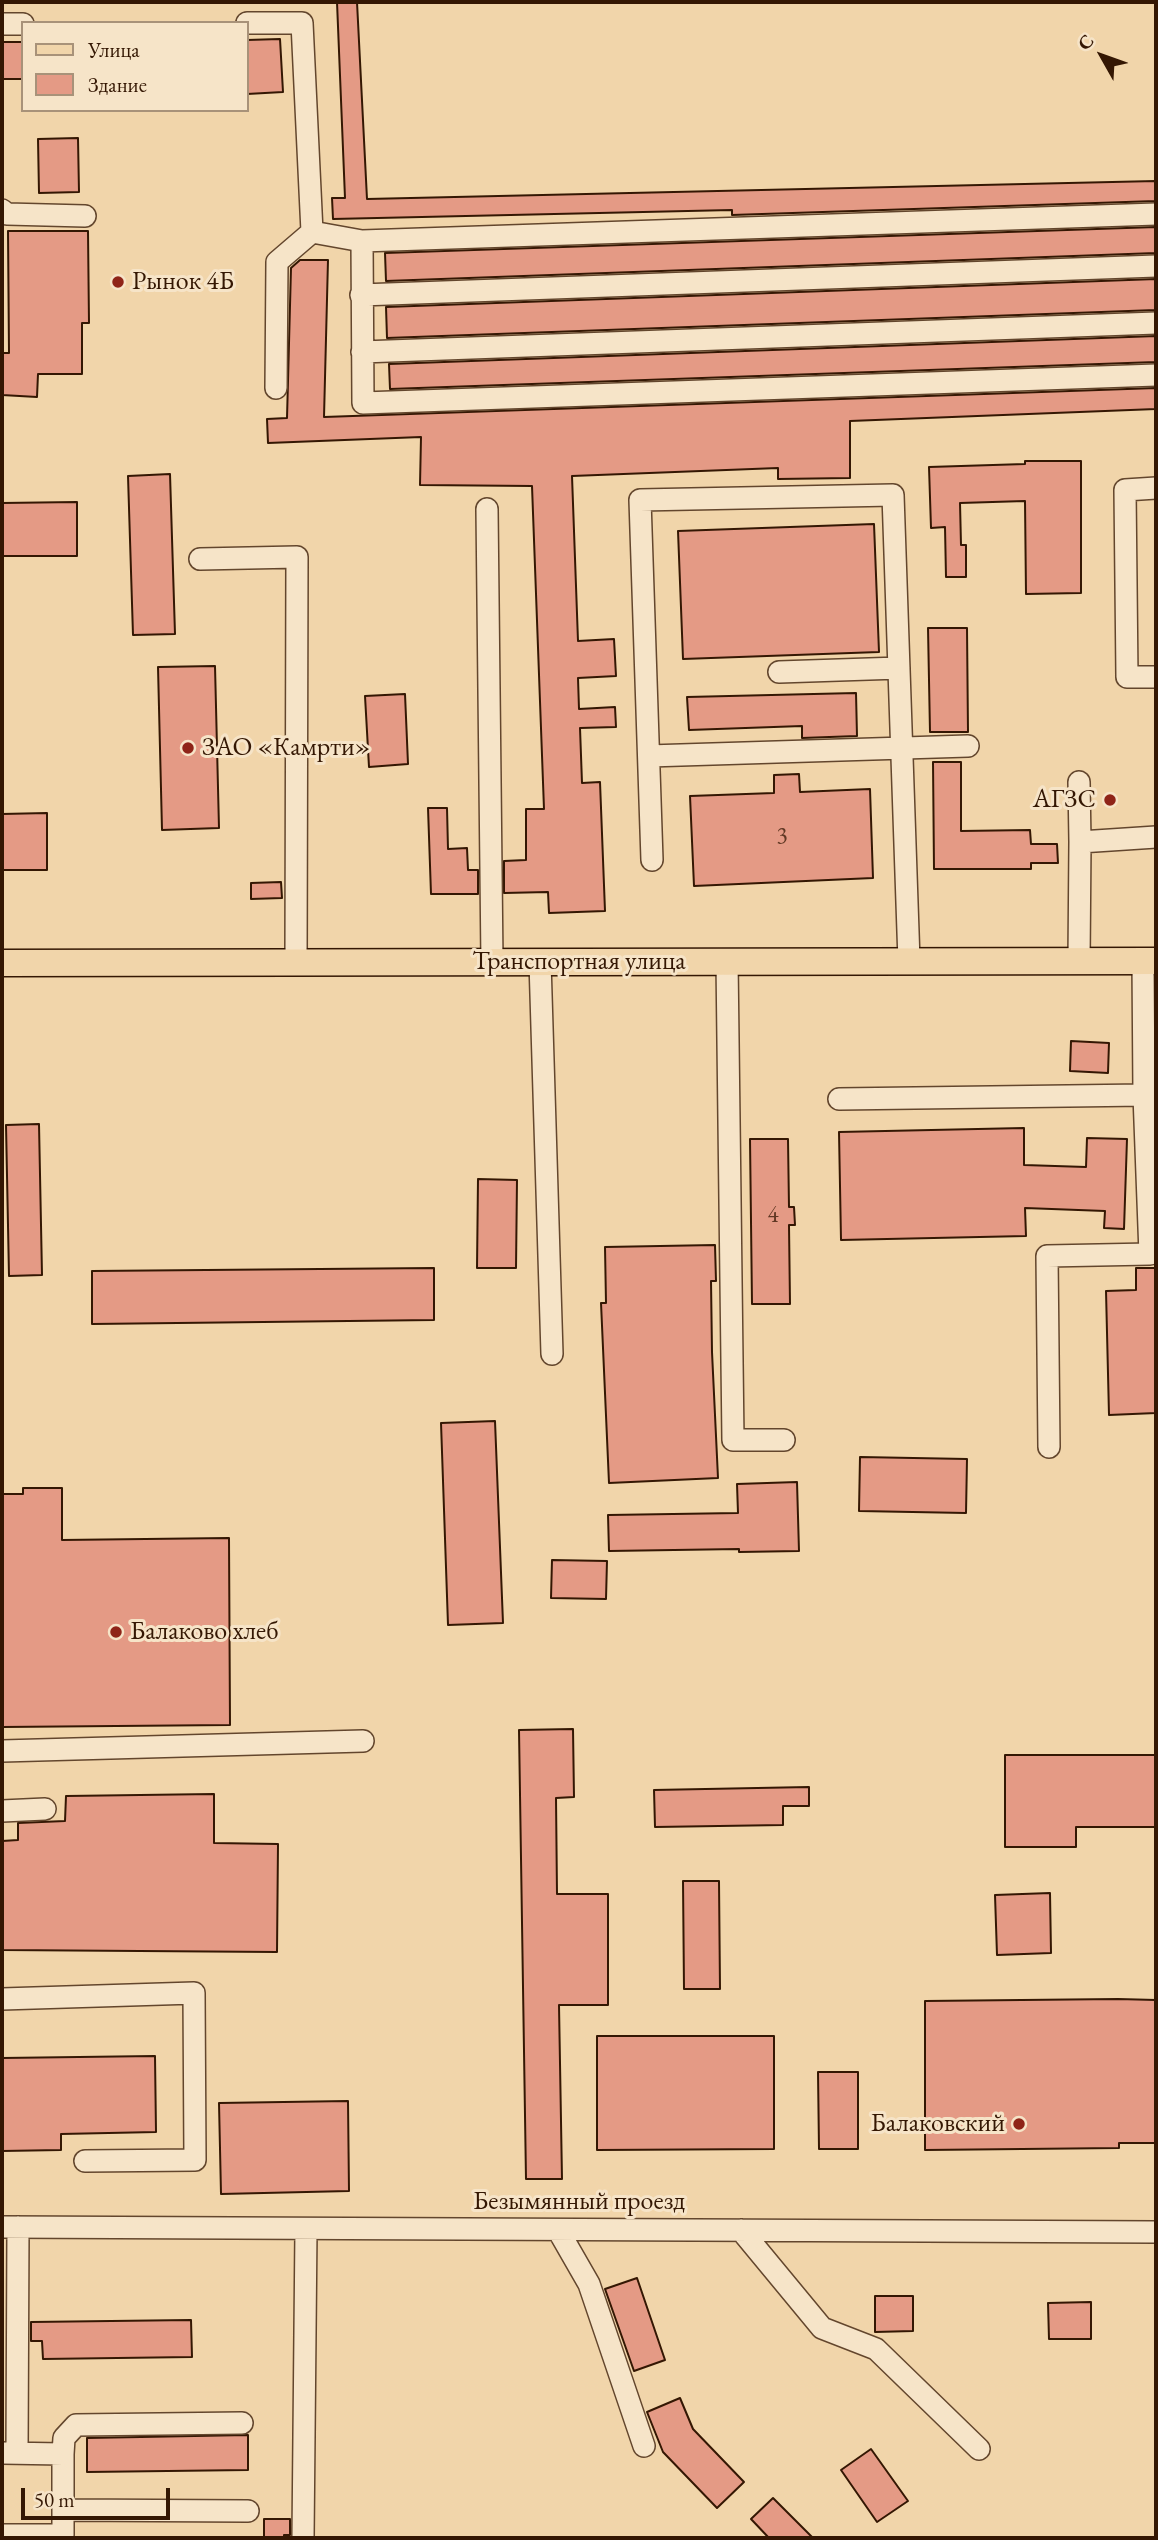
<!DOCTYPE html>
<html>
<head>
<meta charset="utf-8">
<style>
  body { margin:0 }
  #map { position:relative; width:1158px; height:2540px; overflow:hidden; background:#f1d5aa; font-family:"EB Garamond",serif }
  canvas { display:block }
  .frame { position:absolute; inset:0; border:4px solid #341703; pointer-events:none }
  .legend { position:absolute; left:21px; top:21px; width:228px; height:91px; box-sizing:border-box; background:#f6e4c8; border:2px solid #a89279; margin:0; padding:9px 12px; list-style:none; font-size:21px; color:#341703 }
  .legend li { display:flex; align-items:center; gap:14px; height:35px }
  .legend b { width:35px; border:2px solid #a89279 }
  .north { position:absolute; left:1067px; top:21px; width:70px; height:70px; -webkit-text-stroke:5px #f6e4c8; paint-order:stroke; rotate:310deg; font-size:19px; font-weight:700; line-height:28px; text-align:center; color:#341703 }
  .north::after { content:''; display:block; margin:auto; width:24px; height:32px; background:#341703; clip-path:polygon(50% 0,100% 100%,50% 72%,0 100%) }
  .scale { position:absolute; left:21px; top:2488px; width:149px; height:32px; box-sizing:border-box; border:4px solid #341703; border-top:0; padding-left:9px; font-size:21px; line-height:24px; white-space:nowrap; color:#341703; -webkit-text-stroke:5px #f6e4c8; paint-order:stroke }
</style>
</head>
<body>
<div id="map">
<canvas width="1158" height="2540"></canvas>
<div class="frame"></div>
<ul class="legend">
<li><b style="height:9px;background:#f1d5aa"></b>Улица</li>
<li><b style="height:19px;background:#e49a85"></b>Здание</li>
</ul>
<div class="north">С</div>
<div class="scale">50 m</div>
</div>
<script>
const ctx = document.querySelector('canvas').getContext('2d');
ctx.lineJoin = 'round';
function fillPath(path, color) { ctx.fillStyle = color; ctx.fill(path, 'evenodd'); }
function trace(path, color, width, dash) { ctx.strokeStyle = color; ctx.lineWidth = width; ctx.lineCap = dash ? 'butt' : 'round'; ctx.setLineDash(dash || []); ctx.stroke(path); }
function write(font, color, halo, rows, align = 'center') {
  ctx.font = font + ' "EB Garamond",serif'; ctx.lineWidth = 6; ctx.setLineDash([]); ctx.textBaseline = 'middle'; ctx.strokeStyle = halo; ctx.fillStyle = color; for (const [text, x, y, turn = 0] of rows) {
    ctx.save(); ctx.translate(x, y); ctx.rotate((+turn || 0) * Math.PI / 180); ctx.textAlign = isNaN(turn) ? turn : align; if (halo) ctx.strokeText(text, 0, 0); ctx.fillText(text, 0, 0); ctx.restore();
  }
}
const building = new Path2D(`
  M337 2H357L367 199 1156 181V201L732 215V210L333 219 332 198H345Z
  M280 39 283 92 247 94V40Z
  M2 42H23V79H2Z
  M78 138 79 192 39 193 38 139Z
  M1156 227V253L386 281 385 253Z
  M8 231H88L89 323H82V374H38L37 397 2 395V353H9Z
  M300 260H328L324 417 1156 388V409L850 421V478L778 479V468L572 476 578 641 614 639 616 676 578 678 579 709 615 707 616 727 580 728 582 783 600 782 605 911 549 913 548 892 504 893V861L526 860V809H544L532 486 420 485 421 437 268 443 267 419 287 418 291 268Z
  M1156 279V310L387 338 386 307Z
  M1156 336V362L390 389 389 364Z
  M1025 461H1081V593L1026 594 1025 501 960 503 961 545H966V577H946L945 527 931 528 929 467 1025 464Z
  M170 474 175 634 133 635 128 476Z
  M77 502V556H2V503Z
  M874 524 879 652 683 659 678 531Z
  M928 628H967L968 732H930Z
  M215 666 219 828 162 830 158 667Z
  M856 693 857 736 802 738V726L689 730 687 697Z
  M405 694 408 764 369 767 365 696Z
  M933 762H961V831L1030 830 1031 844H1057L1058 863H1031V869H934Z
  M799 774 800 792 870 789 873 878 694 886 690 796 774 793V775Z
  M428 808H447L448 849 467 848 468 870H478V894H431Z
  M47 813V870H2V814Z
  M281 882 282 898 251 899V883Z
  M1071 1041 1109 1043 1108 1073 1070 1071Z
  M39 1124 42 1275 9 1276 6 1125Z
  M1024 1128V1165L1086 1167 1087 1138 1127 1139 1124 1229 1104 1228 1105 1211 1025 1208 1026 1236 841 1240 839 1132Z
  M750 1139H788L789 1207H794L795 1225H789L790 1304H752Z
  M478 1179 517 1180 516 1268H477Z
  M715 1245 716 1281H711L712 1352 718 1478 609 1483 601 1303H606L605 1247Z
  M434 1268V1320L92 1324V1271Z
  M1136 1268H1156V1413L1109 1415 1106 1291 1136 1290Z
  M495 1421 503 1623 448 1625 441 1423Z
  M860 1457 967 1459 966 1513 859 1511Z
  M797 1482 799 1551 739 1552V1549L609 1551 608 1515 738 1513 737 1484Z
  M23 1488H62V1540L229 1538 230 1725 2 1727V1494H23Z
  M552 1560 607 1561 606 1599 551 1598Z
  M573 1729 574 1797 556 1798 557 1894H608V2005H559L562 2179H526L519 1730Z
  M1005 1755H1156V1827H1076V1847H1005Z
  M809 1787V1806H783V1825L655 1827 654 1790Z
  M214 1794V1843L278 1844 277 1952 2 1950V1841L18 1840V1823L65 1821 66 1796Z
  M683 1881H719L720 1989H684Z
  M1050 1893 1051 1953 997 1955 995 1895Z
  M1118 1999 1156 2000V2143H1119V2148L925 2150V2001Z
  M597 2036H774V2149L597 2150Z
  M155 2056 156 2132 61 2134V2150L2 2151V2058Z
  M818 2072H858V2149H819Z
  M348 2101 349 2191 221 2194 219 2103Z
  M637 2278 665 2360 634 2371 605 2289Z
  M875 2296H913V2331L875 2332Z
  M1091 2302V2339H1049L1048 2303Z
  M191 2320 192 2357 43 2359 42 2341H31V2322Z
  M680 2398 693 2429 744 2482 717 2508 663 2452 647 2412Z
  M248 2435V2470L87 2472V2438Z
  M871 2449 908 2501 877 2522 841 2470Z
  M773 2498 813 2538H769L751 2519Z
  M264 2519H290V2535H284V2538H264Z`);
fillPath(building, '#e49a85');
trace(building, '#341703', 2);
const minor = new Path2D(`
  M247 23H302L312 232 362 241 1156 214
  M2 24H23
  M2 210 7 214 85 216
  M362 241 363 403 1156 375
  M361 295 1156 266
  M362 352 1156 323
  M276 388 277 262 312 232
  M1156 488 1125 490 1127 677H1156
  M487 509 492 962
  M200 559 297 557 296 962
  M779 672 899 668
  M649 756 968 746
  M1079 782 1080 842
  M652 860 640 500 893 495 909 961
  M727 961 733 1440H784
  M1079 961 1080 842 1156 837
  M540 962 552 1354
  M839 1099 1144 1095 1143 961
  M1049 1447 1047 1256 1150 1254 1144 1095 1156 1096
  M2 1751 363 1741
  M2 1811 45 1809
  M2 1999 194 1993 195 2160 85 2161
  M2 2227 1156 2232
  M558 2230 589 2284 644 2446
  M741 2230 822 2328 876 2349 979 2449
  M2 2453 63 2454V2535H2
  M17 2453 18 2227
  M63 2454 64 2438 76 2425 242 2423
  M63 2510 248 2511
  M303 2538 306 2229`);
const major = new Path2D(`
  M2 963 1156 961`);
trace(minor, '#63462d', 24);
trace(major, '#341703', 29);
trace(minor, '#f6e4c8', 21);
trace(major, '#f1d5aa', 26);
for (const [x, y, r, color] of [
  [118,282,7,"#8f2418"],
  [188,748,7,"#8f2418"],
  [1110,800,7,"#8f2418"],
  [116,1632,7,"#8f2418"],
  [1019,2124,7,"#8f2418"]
]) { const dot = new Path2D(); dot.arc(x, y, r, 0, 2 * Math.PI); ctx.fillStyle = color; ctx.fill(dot); trace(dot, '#f6e4c8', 2.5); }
write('23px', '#603824', null, [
  ["3",782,837],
  ["4",773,1216]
]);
write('26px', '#341703', '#f6e4c8', [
  ["Рынок 4Б",132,282],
  ["ЗАО «Камрти»",202,748],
  ["АГЗС",1096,800,"right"],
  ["Балаково хлеб",130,1632],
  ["Балаковский",1005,2124,"right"]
], 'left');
write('26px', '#341703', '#f6e4c8', [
  ["Транспортная улица",579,962],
  ["Безымянный проезд",579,2202]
]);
</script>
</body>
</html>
